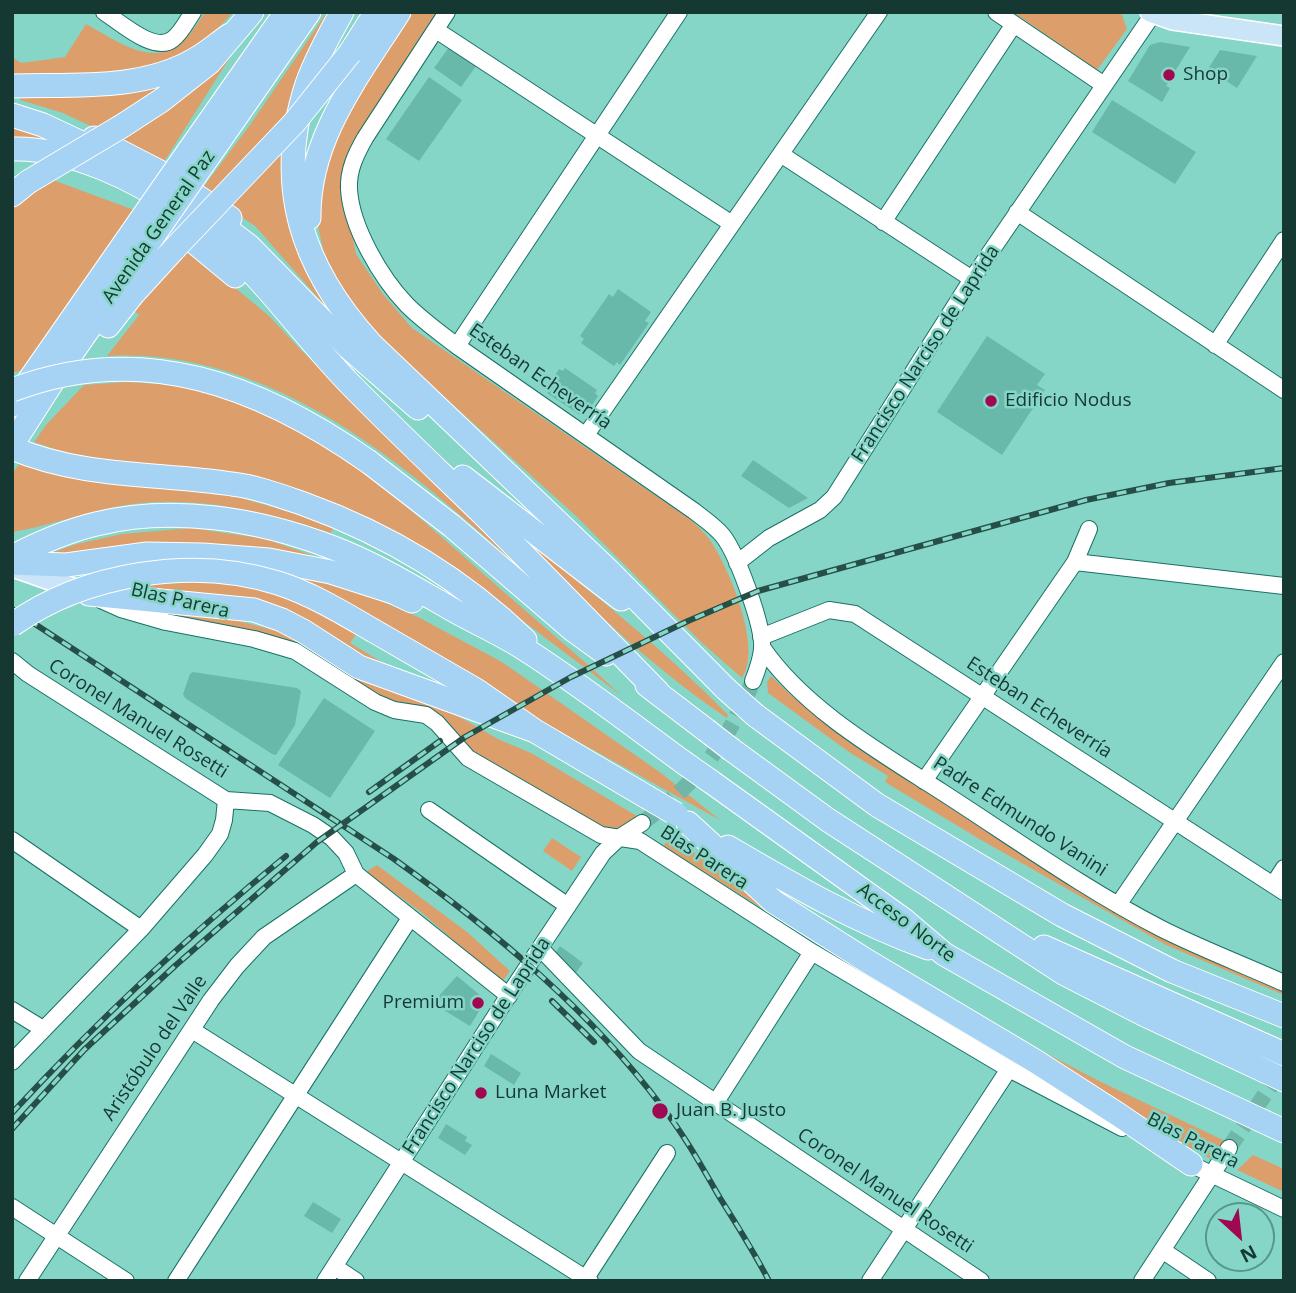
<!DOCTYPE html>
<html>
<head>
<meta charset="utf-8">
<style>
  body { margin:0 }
  #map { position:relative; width:1296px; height:1293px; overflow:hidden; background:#86d6c7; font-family:"Open Sans",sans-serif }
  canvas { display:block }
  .frame { position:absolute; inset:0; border:14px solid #163832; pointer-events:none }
  .north { position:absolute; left:1205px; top:1202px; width:70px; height:70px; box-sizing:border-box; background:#86d6c7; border:2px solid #59978b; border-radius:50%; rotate:153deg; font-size:19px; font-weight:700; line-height:28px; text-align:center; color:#163832 }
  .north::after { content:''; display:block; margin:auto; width:24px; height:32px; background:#9e0951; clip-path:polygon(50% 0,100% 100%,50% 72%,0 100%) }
</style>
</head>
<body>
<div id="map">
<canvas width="1296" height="1293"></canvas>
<div class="frame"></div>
<div class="north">N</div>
</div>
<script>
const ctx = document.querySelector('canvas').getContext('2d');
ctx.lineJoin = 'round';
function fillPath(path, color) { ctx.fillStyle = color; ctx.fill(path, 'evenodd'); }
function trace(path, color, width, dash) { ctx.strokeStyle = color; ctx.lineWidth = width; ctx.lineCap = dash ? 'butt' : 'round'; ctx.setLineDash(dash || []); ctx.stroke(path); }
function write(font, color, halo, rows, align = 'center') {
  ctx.font = font + ' "Open Sans",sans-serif'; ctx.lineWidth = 5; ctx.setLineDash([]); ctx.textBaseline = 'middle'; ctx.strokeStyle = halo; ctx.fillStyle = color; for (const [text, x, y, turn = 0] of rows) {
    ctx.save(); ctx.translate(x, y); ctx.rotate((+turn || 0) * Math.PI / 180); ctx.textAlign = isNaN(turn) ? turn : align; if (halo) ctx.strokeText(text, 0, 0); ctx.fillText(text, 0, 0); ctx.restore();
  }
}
fillPath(new Path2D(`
  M205 12H233C174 83 95 72 12 76V57L21 63 65 57 86 24C116 40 155 71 185 39 193 31 199 21 205 12Z
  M327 12H332L306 64 298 249 327 308 255 226 201 190 250 125Z
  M403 12H437L355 146 345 197 356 254 383 294 412 328 691 520C698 527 705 533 710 540 729 568 763 648 742 678L702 643 576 516 380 339 350 304 324 253 316 218 325 146Z
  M1013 12H1121L1127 29 1097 70Z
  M228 58 229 59 162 165 118 140Z
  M155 86 157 88 97 129 63 113 20 100V95Z
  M12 122 96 158 12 138Z
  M53 180 134 210 30 368 12 373V207Z
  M189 249 269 316 303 352 486 530 532 579C414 472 277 347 107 356L139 315 133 310Z
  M127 382C155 383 183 386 211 393 319 425 404 503 487 577 531 616 578 655 622 696L502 605 380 527 108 460 66 453 34 442 46 425 84 385Z
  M21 461 231 495 296 514 333 528 331 533C269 513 207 497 142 503 98 507 56 525 12 532V474Z
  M191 528 266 539 337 564 36 558 77 544 122 534Z
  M519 534C591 592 663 648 728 715L727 718C649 665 583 602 519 534Z
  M200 566 296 577 360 592 418 617 502 662 661 773 720 820 548 725 369 617 350 643 400 673 398 676 312 631 130 592 122 570Z
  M156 612 223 617 281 632 345 674 458 716 498 739 531 753 637 816 620 833 604 830 469 755 448 728 382 701 292 646Z
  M771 676 794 698 869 753 1106 905 1284 988V995L1166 945 976 837 885 782 888 776 849 752 768 693 767 682Z
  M673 835 696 854 828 944 995 1047 991 1052 663 846Z
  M552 838 581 857 572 871 543 851Z
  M377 865 467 932 510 971 502 982 422 913 366 872Z
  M1011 1035 1099 1081 1225 1141 1213 1160 1179 1142Z
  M1253 1155 1284 1169V1192L1237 1170Z`), '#dc9f6b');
fillPath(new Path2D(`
  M1160 42 1190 47 1166 86 1170 88 1162 102 1128 81 1150 45Z
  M452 43 479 62 461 87 434 68Z
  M1220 50 1257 56 1237 88 1208 69Z
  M429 77 462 100 419 161 386 139Z
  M1112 100 1196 152 1175 184 1092 132Z
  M618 289 651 312 645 321 649 323 620 365 617 362 614 366 581 343 584 339 580 336 609 294 613 297Z
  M987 336 1045 374 1037 385 1045 390 1002 455 937 412Z
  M565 368 597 390 595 393 598 396 586 414 582 412 580 415 547 393 549 391 546 389 559 369 563 371Z
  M753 460 808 498 789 508 741 476Z
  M193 672 297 688 301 691 295 725 276 755 272 754 185 698 183 694 190 674Z
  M324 698 375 731 330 798 278 765Z
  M560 946 583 963 575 974 558 960 556 952Z
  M457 976 486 1000 470 1026 442 1009 445 1005 437 998Z
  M491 1054 521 1073 514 1085 484 1066Z
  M446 1124 467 1137 465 1141 472 1145 465 1155 438 1138Z
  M313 1202 341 1219 332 1233 304 1216Z`), '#69b9ab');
trace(new Path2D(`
  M642 823C697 783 727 744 753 681
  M1229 1148 1282 1069`), '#70b6a9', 16, [16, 8]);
const minor = new Path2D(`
  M104 12C121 23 155 54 173 39 181 33 187 21 193 12
  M447 12 365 138C356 154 348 170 349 189 351 227 381 278 407 305 422 320 440 333 457 346L694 511C704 519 715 526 723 536 737 554 764 627 762 649 761 660 757 671 753 681
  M996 12 1104 85
  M436 30 732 224
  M782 155 972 279
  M1017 212 1284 390
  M883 222 1014 24
  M1215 345 1284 240
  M457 346 679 12
  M586 435 879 12
  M1075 562 1284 586
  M737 563 769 538 820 510 834 497 972 279 1153 14
  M101 600 121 609 166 622 254 639 295 651 375 702 394 710 426 715 437 723 468 758 601 835 640 841 812 952 1009 1069 1122 1128
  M761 637 829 610 855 614 1284 892
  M762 647C803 708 881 753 942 792 1015 839 1086 890 1162 929 1202 949 1244 965 1284 983
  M12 661 28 674 226 800 270 803 313 825 332 838 346 853 356 874 509 996
  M924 781 1075 562 1089 529
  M429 810 568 906
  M12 840 141 929
  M1273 885 1284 868
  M1118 905 1284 662
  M541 949 639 1051 981 1281
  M12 1010 43 1029
  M192 1030 590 1281
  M12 1062 141 929 205 855 220 834 224 820 226 800
  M716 1102 812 952
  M1182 1160 1284 1209
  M12 1207 126 1281
  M1162 1250 1208 1281
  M335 1267 356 1281
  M27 1281 211 1000 237 966 264 937 356 874
  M176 1281 410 918
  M325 1281 514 987 603 853 620 837 642 823
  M584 1281 667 1153
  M870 1281 1009 1069
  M1142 1281 1229 1148`);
const major = new Path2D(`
  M1150 12 1173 20 1284 36
  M13 567 87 593`);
const highway = new Path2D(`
  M342 12C329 35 316 59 307 84 274 185 301 267 371 344L609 571 726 689
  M350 53 376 12
  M12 86C71 84 141 91 194 60 207 53 218 43 230 35
  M12 115 43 125 105 154
  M122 126 162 100 209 63 252 12
  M94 138 158 171 230 218
  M12 149C68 147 139 180 183 214 204 229 226 246 245 265 283 304 315 349 354 388 398 433 445 477 490 521 547 578 602 635 658 692
  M188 152 286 12
  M204 163 309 12
  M12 195 28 182
  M148 210 194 242 235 276
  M212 218 249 246 347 346 418 408
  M309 218C308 138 358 77 399 12
  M108 326 133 294 175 248
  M12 405 140 221
  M12 445 58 373 156 232
  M12 448C82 478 158 473 232 484 257 487 281 496 304 504 387 534 461 578 525 640
  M369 462 452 526 573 630 606 654
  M463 477 621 599
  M12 557C39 543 67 531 96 524 173 505 258 519 331 547 374 563 413 587 453 610 476 623 501 634 523 648 578 683 630 723 683 762
  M12 563 66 565 147 554 203 555 269 560 331 572 393 592 412 601
  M89 594 254 610 282 620 303 631 359 667 535 731
  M374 631 476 690 535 731 647 797
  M647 685 706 730
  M755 715 877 805 1062 915 1172 971 1284 1016
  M732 750 828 820 1065 974 1143 1014 1284 1080
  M710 781 904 920 944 954 1125 1057 1284 1131
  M688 823 774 902 867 961 1035 1061 1119 1115 1191 1164
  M728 847C793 885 856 922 928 948
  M1044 947 1284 1054`);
trace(minor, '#187164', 18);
trace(major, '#fff', 22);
trace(highway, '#fff', 25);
trace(minor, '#fff', 16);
trace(major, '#cae4f8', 19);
trace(highway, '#a6d2f3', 23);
const rail = new Path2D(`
  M12 609 394 859C493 930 590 1010 663 1108 685 1136 702 1167 720 1198 737 1225 754 1252 769 1281
  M369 792 440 741
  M552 1001 594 1042
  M12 1113C98 1020 188 936 286 856
  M12 1129 84 1050 176 965 317 842 465 737 571 677 688 621 758 591 1086 500 1169 483 1284 468`);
trace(rail, '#264f48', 6);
trace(rail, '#86d6c7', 3.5, [10]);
const highwayBridge = new Path2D(`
  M28 182 122 126
  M140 221 188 152
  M156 232 204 163
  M175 248 294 123 350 53
  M12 390C143 340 261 386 369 462
  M12 625C85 573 193 556 278 583 312 594 343 613 374 631
  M726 689 755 715
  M706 730 732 750
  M683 762 710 781
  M647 797 676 814`);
trace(highwayBridge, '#fff', 25, []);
trace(highwayBridge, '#a6d2f3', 23);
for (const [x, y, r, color] of [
  [1169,75,7,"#9e0951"],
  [991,401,7,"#9e0951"],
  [478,1003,7,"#9e0951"],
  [481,1093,7,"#9e0951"],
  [660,1111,9,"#9e0951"]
]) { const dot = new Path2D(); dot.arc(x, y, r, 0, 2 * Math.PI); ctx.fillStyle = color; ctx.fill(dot); trace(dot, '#86d6c7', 2.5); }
write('19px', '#163832', '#86d6c7', [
  ["Shop",1183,75],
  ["Edificio Nodus",1005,401],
  ["Premium",464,1003,"right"],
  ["Luna Market",495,1093],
  ["Juan B. Justo",676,1111]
], 'left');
write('19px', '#163832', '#86d6c7', [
  ["Avenida General Paz",159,227,-55],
  ["Francisco Narciso de Laprida",926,354,-57],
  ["Esteban Echeverría",540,377,35],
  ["Blas Parera",180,601,13],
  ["Esteban Echeverría",1039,708,33],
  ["Coronel Manuel Rosetti",138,719,32],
  ["Padre Edmundo Vanini",1020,817,33],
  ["Blas Parera",704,858,33],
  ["Acceso Norte",906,923,37],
  ["Francisco Narciso de Laprida",477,1046,-57],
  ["Aristóbulo del Valle",155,1048,-56],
  ["Blas Parera",1193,1141,27],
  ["Coronel Manuel Rosetti",885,1191,34]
]);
</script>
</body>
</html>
